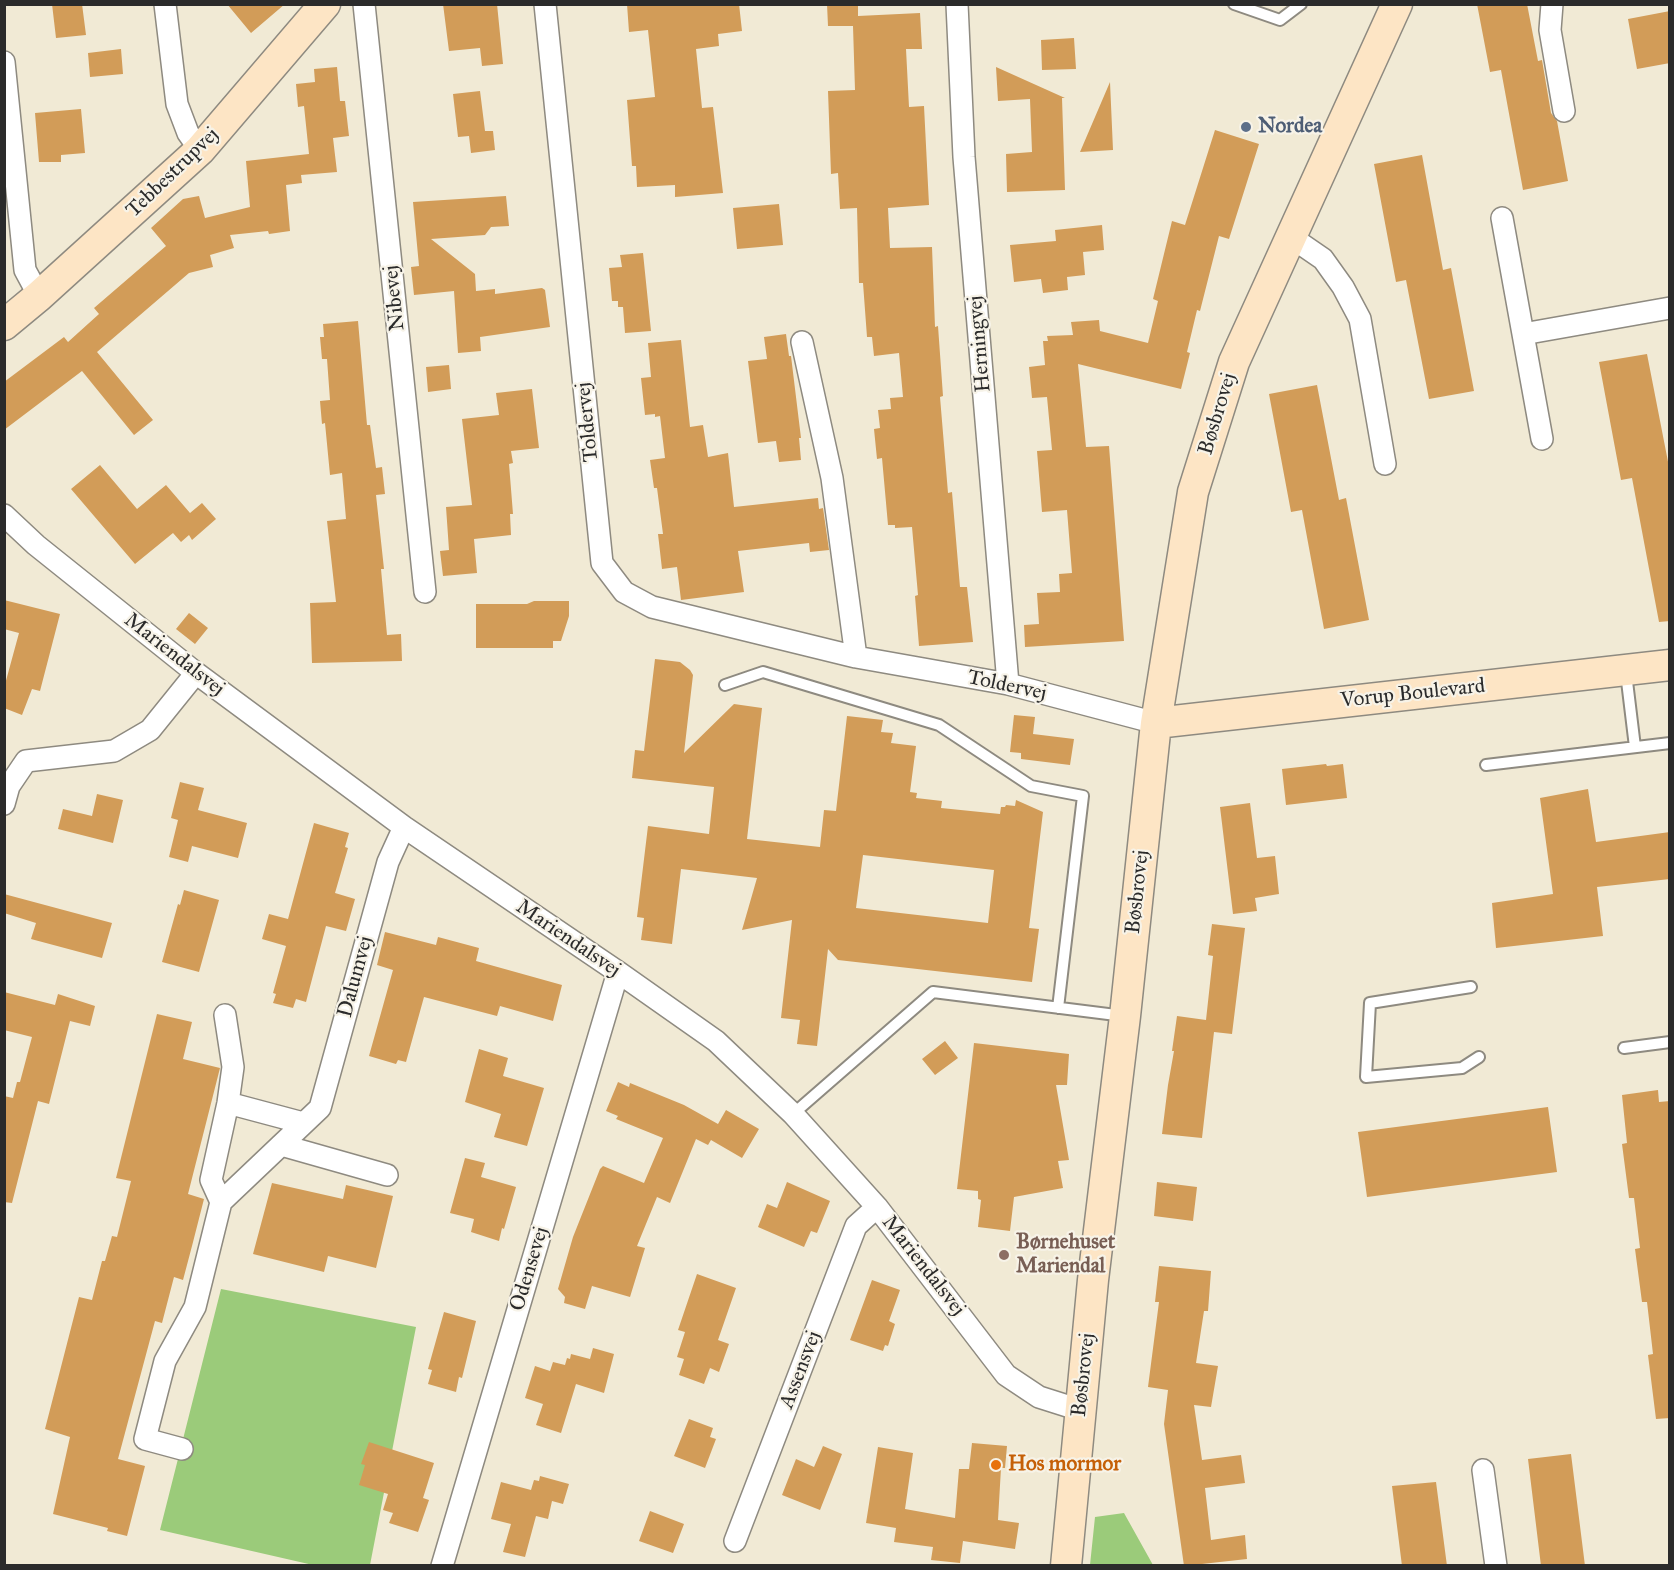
<!DOCTYPE html>
<html>
<head>
<meta charset="utf-8">
<style>
  body { margin:0 }
  #map { position:relative; width:1674px; height:1570px; overflow:hidden; background:#f1ead5; font-family:"IM FELL Great Primer",serif }
  canvas { display:block }
  .frame { position:absolute; inset:0; border:6px solid #2b2b2b; pointer-events:none }
</style>
</head>
<body>
<div id="map">
<canvas width="1674" height="1570"></canvas>
<div class="frame"></div>
</div>
<script>
const ctx = document.querySelector('canvas').getContext('2d');
ctx.lineJoin = 'round';
function fillPath(path, color) { ctx.fillStyle = color; ctx.fill(path, 'evenodd'); }
function trace(path, color, width, dash) { ctx.strokeStyle = color; ctx.lineWidth = width; ctx.lineCap = dash ? 'butt' : 'round'; ctx.setLineDash(dash || []); ctx.stroke(path); }
function write(font, color, halo, rows, align = 'center') {
  ctx.font = font + ' "IM FELL Great Primer",serif'; ctx.lineWidth = 4.5; ctx.setLineDash([]); ctx.textBaseline = 'middle'; ctx.strokeStyle = halo; ctx.fillStyle = color; for (const [text, x, y, turn = 0] of rows) {
    ctx.save(); ctx.translate(x, y); ctx.rotate((+turn || 0) * Math.PI / 180); ctx.textAlign = isNaN(turn) ? turn : align; if (halo) ctx.strokeText(text, 0, 0); ctx.fillText(text, 0, 0); ctx.restore();
  }
}
fillPath(new Path2D(`
  M221 1289 416 1327 370 1565H313L160 1530Z
  M1124 1513 1153 1565H1090L1095 1517Z`), '#9bcb7a');
fillPath(new Path2D(`
  M52 4H82L86 35 56 38Z
  M227 4H285L251 33Z
  M443 4H497L503 64 482 66 480 48 449 51Z
  M627 4H739L742 31 718 34 719 46 696 49 702 108 713 107 723 193 675 197V185L637 187 636 166H632L627 100 655 97 648 30 629 32Z
  M827 4H858V16L920 13 922 49H906L909 107 924 106 929 205 888 208 890 248 932 247 935 327 938 326 943 396 940 397 948 493 952 492 960 587H967L973 642 919 646 915 596 918 595 912 527 895 528V525H888L882 458 877 459 874 429 880 428 878 410 891 409 890 398 903 397 899 353 874 356 872 337H867L863 283H859L857 208 840 209 838 173 831 174 828 91 855 90 853 26H828Z
  M1477 4H1527L1538 61 1542 60 1551 113 1557 121 1568 181 1523 190 1501 70 1490 72Z
  M1670 11V63L1637 69 1628 19Z
  M1074 38 1076 69 1042 70 1041 40Z
  M121 49 123 74 90 77 88 53Z
  M337 67 340 101H345L349 136 333 138 337 172 301 175 302 183 286 185 290 231 269 234 268 231 230 235 234 248 210 255 213 267 189 273 97 352 153 420 134 435 82 371 4 430V382L64 337 68 342 99 314 94 308 166 246 151 228 183 199 199 196 205 218 250 207 246 161 309 154 304 106 298 107 296 84 315 82 314 69Z
  M996 67 1065 98H1062L1065 190 1007 192 1006 154 1032 152 1030 99 998 101Z
  M1110 82 1113 150 1080 152Z
  M480 91 485 131H493L495 150 471 153 469 136 458 137 453 94Z
  M81 109 85 153 61 155V162H39L35 113Z
  M1215 130 1259 144 1229 239 1219 236 1200 311 1197 310 1187 352 1190 353 1181 389 1078 364 1086 447 1109 446 1124 641 1025 647 1024 625 1039 624 1037 593 1060 592 1059 574 1072 573 1067 510 1042 512 1037 451 1052 450 1047 397 1032 398 1029 367 1045 365 1043 341H1048L1047 336 1073 335 1071 322 1099 320 1100 331 1148 343 1158 301 1153 299 1172 221 1185 225Z
  M1422 155 1443 270 1451 268 1474 391 1429 399 1406 280 1396 282 1374 164Z
  M506 196 509 226 491 227 485 235 431 239 475 274 476 291 495 289V294L542 288 545 290 550 327 480 337 481 351 458 353 454 291 414 295 411 267 419 266 413 202Z
  M779 204 783 245 737 249 733 208Z
  M1102 225 1104 250 1083 252 1085 275 1067 277 1068 290 1043 293 1041 279 1014 282 1010 245 1056 241 1055 230Z
  M643 253 651 331 625 333 623 307H618V301H612L609 268 622 267 620 255Z
  M358 321 367 425H370L376 468 382 467 385 494 376 495 384 569H381L387 635 401 634 402 661 312 663 310 603 336 602 327 521 346 519 342 473 330 475 325 423 322 424 320 401 330 400 327 359H322L320 337H324L323 324Z
  M786 334 789 356H791L801 438H799L801 460 779 462 776 441 758 443 748 361 767 359 764 337Z
  M681 340 690 427 703 425 708 457 728 453 734 507 818 498 819 509 823 508 829 550 810 552 809 543 738 551 744 592 681 600 677 567 662 569 658 534H663L657 488H654L650 460 665 458 660 416 655 417V414L645 415 641 378 651 377 648 343Z
  M1647 354 1670 472V621L1659 622 1632 478 1621 480 1599 362Z
  M449 365 451 389 428 392 426 367Z
  M1317 385 1339 500 1346 498 1369 620 1324 629 1302 510 1291 512 1269 394Z
  M532 389 539 448 511 451 513 463 509 464 513 514H510L511 535 474 539 477 573 443 576 440 551 449 550 446 507 472 505 462 419 499 415 496 393Z
  M100 465 137 509 166 485 190 513 202 503 216 519 192 540 189 535 181 542 173 533 135 564 71 489Z
  M4 600 60 614 40 691 32 689 22 715 4 708V688L19 633 4 629Z
  M534 601H569V616L561 641H553V648H476V604H527Z
  M189 613 208 628 195 644 176 629Z
  M655 659 680 662 690 670 693 675 684 753 734 704 762 708 747 839 820 847 824 810 836 811 847 716 883 720 881 732 893 733 891 743 916 746 910 792 917 793 916 798 942 801 941 808 1000 814 1001 807H1005L1006 805 1015 806 1016 800 1043 812 1029 928 1039 929 1032 982 838 960 828 949 817 1046 797 1044 800 1020 781 1018 792 920 742 930 757 878 681 869 672 944 641 940 644 918 637 917 648 826 709 834 714 787 632 778 635 750 644 751ZM863 855 994 870 988 923 856 908Z
  M1014 715 1035 717 1033 734 1074 739 1070 765 1021 759V753L1010 752Z
  M1326 764 1327 766 1343 764 1347 798 1286 805 1282 769Z
  M180 782 204 788 198 810 247 823 238 858 192 846 188 862 169 857 178 820 171 818Z
  M1588 789 1596 842 1670 832V879L1597 887 1603 936 1496 948 1492 903 1553 894 1540 798Z
  M97 794 123 800 113 843 58 829 63 809 92 816Z
  M1250 803 1257 858 1275 856 1279 894 1255 898 1257 911 1233 914 1220 807Z
  M314 823 349 833 345 847 348 848 335 893 355 899 346 931 326 926 306 1002 296 999 293 1008 273 1003 276 994 273 993 286 946 262 939 269 914 288 919Z
  M184 890 219 900 199 972 162 962 178 904 180 905Z
  M4 894 112 923 102 958 31 939 36 923 4 913Z
  M1212 924 1245 928 1232 1034 1214 1032 1202 1138 1162 1134 1168 1085 1174 1051H1172L1177 1016 1206 1020 1213 956 1208 955Z
  M385 932 436 945 438 937 479 948 476 961 562 985 553 1021 500 1006 497 1016 424 997 406 1062 398 1060 396 1064 369 1056 393 970 377 965Z
  M4 992 55 1005 58 994 95 1006 90 1026 70 1021 49 1104 38 1101 12 1203 4 1202V1096L13 1098 17 1082H20L32 1037 4 1030Z
  M157 1014 192 1022 183 1059 220 1068 188 1194 204 1199 192 1246 183 1280 174 1277 162 1323 155 1321 118 1459 145 1466 127 1536 107 1531 108 1528 53 1514 70 1437 45 1429 79 1297 92 1300 102 1261H105L112 1236 117 1237 131 1181 116 1178Z
  M945 1041 958 1058 935 1075 922 1059Z
  M974 1043 1069 1054 1067 1085H1056L1069 1160 1058 1161 1063 1188 1014 1197 1010 1231 978 1227 981 1200 978 1199V1191L957 1189Z
  M479 1049 508 1058 503 1076 544 1088 527 1146 494 1137 501 1114 465 1102Z
  M618 1082 629 1087 630 1083 684 1105 718 1124 726 1110 759 1129 742 1158 711 1140 708 1145 696 1139 670 1203 657 1197 637 1246 645 1248 630 1297 592 1286 585 1309 564 1303 565 1297 558 1289 573 1237 600 1169 603 1166 644 1183 663 1138 616 1119 618 1116 606 1111Z
  M1658 1090 1659 1102 1670 1101V1418L1656 1419 1648 1355 1653 1354 1647 1302H1642L1635 1249 1640 1248 1634 1198H1629L1622 1144 1627 1143 1622 1095Z
  M1548 1107 1557 1172 1367 1197 1358 1132Z
  M465 1158 485 1163 481 1177 516 1187 504 1229 502 1228 499 1241 471 1232 474 1219 450 1213Z
  M787 1182 830 1201 817 1233 811 1231 804 1247 758 1227 767 1204 777 1208Z
  M1157 1182 1197 1187 1193 1221 1154 1216Z
  M272 1183 343 1199 346 1185 393 1196 376 1268 328 1256 324 1272 253 1254Z
  M1159 1266 1211 1271 1208 1311H1204L1196 1363 1218 1366 1211 1407 1194 1405 1202 1460 1241 1455 1245 1483 1205 1488 1211 1540 1245 1535 1247 1559 1184 1566 1164 1424 1168 1390 1148 1387 1159 1302H1155Z
  M697 1274 736 1288 718 1340 729 1344 719 1372 710 1368 704 1384 679 1375 684 1359 677 1357 685 1332 678 1330Z
  M872 1280 900 1290 889 1321 895 1324 888 1346 885 1345 883 1351 850 1340Z
  M444 1312 476 1321 462 1378 459 1377 456 1392 428 1384 432 1370 428 1369Z
  M593 1348 614 1354 604 1393 576 1384 561 1433 536 1425 543 1404 525 1398 535 1366 550 1371 553 1362 565 1365 567 1358 570 1359 571 1354 590 1359Z
  M689 1419 713 1428 710 1437 716 1439 705 1468 674 1456Z
  M369 1442 434 1463 423 1498 429 1500 418 1532 389 1523 393 1513 383 1510 388 1494 359 1485 365 1465 361 1464Z
  M972 1443 1007 1446 1005 1468H1001L998 1520 1019 1523 1015 1549 963 1541 960 1563 931 1560 933 1547 894 1542 896 1528 866 1523 878 1447 913 1453 905 1509 955 1518 959 1469H969Z
  M823 1446 842 1454 820 1510 782 1495 796 1459 814 1467Z
  M1571 1454 1585 1566H1541L1528 1459Z
  M540 1476 569 1484 563 1504 552 1501 548 1519 536 1516 525 1557 503 1552 511 1524 491 1519 501 1482 531 1490 534 1480 539 1481Z
  M1436 1482 1447 1566H1402L1392 1486Z
  M650 1511 684 1524 673 1553 639 1541Z`), '#d29c58');
const lane = new Path2D(`
  M1234 4 1280 20 1301 4
  M1626 673 1635 747
  M725 685 763 672 939 725 1031 786 1083 796 1058 1008
  M1486 765 1670 743
  M1471 987 1370 1003 1366 1077 1462 1068 1479 1057
  M1624 1048 1670 1042
  M793 1114 933 992 1124 1016`);
const street = new Path2D(`
  M165 4 177 104 188 133 200 150
  M364 4 425 592
  M545 4 602 563 624 592 652 607 856 657 1008 684 1156 723
  M957 4 964 157 1008 684
  M1552 4 1550 30 1564 111
  M4 62 25 270 39 296
  M1502 218 1542 439
  M1291 237 1323 259 1343 287 1360 319 1385 464
  M1523 334 1670 308
  M802 342 832 478 856 657
  M4 515 36 545 196 673 404 827 618 972 716 1041 793 1114 877 1207 1006 1375 1039 1397 1080 1410
  M4 804 9 786 26 761 114 751 150 730 196 673
  M228 1103 303 1123
  M281 1145 387 1175
  M221 1202 211 1180 228 1103 233 1067 225 1015
  M182 1449 145 1439 165 1361 195 1307 221 1202 320 1108 388 862 404 827
  M1483 1470 1496 1566
  M735 1541 856 1226 877 1207
  M442 1566 618 972`);
const secondary = new Path2D(`
  M4 325 39 296 200 150 325 4
  M1156 723 1670 665
  M1066 1566 1093 1280 1125 1016 1156 723 1193 492 1234 362 1397 4`);
trace(lane, '#8e8a80', 14);
trace(street, '#8e8a80', 24);
trace(secondary, '#8e8a80', 33);
trace(lane, '#fff', 10);
trace(street, '#fff', 21);
trace(secondary, '#fde5c5', 30);
for (const [x, y, r, color] of [
  [1246,127,6,"#5c6f8a"],
  [1004,1255,6,"#8d6e63"],
  [996,1465,6,"#e8710a"]
]) { const dot = new Path2D(); dot.arc(x, y, r, 0, 2 * Math.PI); ctx.fillStyle = color; ctx.fill(dot); trace(dot, '#f7f3e8', 2); }
write('bold 21px', '#4e5e75', '#f7f3e8', [
  ["Nordea",1258,127]
], 'left');
write('21px', '#2b2b2b', '#f7f3e8', [
  ["Tebbestrupvej",173,173,-44],
  ["Nibevej",395,298,-96],
  ["Herningvej",980,344,-95],
  ["Bøsbrovej",1218,414,-73],
  ["Toldervej",588,422,-96],
  ["Mariendalsvej",174,655,38],
  ["Toldervej",1007,686,12],
  ["Vorup Boulevard",1413,694,-6],
  ["Bøsbrovej",1138,892,-84],
  ["Mariendalsvej",568,939,34],
  ["Dalumvej",356,977,-75],
  ["Mariendalsvej",923,1266,52],
  ["Odensevej",530,1269,-73],
  ["Assensvej",801,1370,-69],
  ["Bøsbrovej",1084,1375,-84]
]);
write('bold 21px', '#785e54', '#f7f3e8', [
  ["Børnehuset",1016,1243],
  ["Mariendal",1016,1267]
], 'left');
write('bold 21px', '#c56008', '#f7f3e8', [
  ["Hos mormor",1008,1465]
], 'left');
</script>
</body>
</html>
